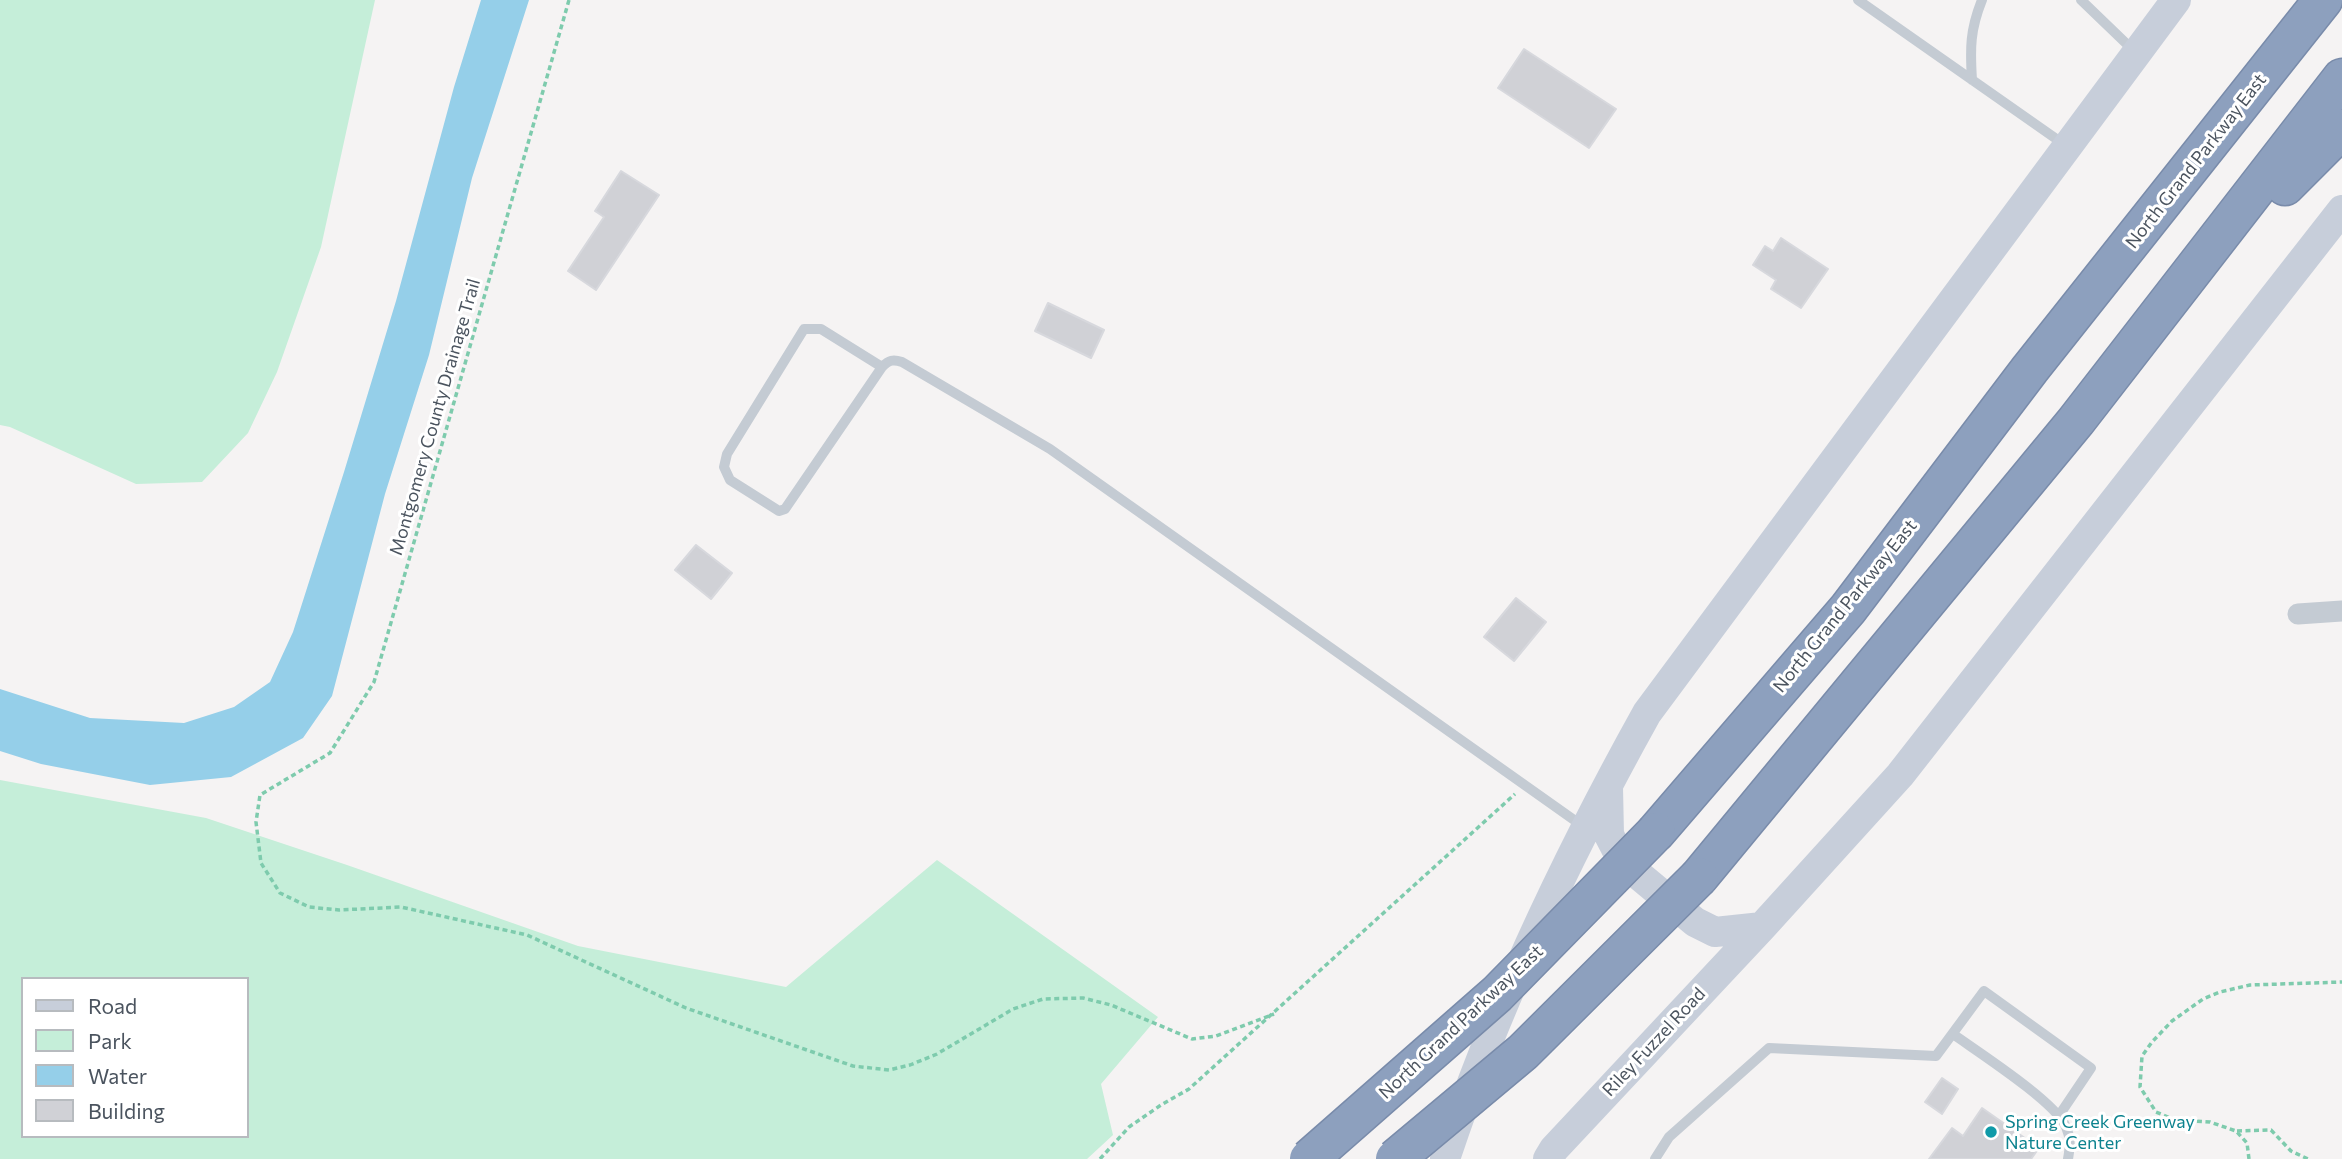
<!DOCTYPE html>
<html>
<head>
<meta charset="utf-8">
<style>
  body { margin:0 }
  #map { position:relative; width:2342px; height:1159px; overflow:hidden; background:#f5f3f3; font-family:Commissioner,sans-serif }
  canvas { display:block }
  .legend { position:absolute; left:21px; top:977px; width:228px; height:161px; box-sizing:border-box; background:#fff; border:2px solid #b7bbbf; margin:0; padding:9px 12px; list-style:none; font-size:21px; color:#4b545f }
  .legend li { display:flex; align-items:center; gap:14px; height:35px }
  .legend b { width:35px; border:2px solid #b7bbbf }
</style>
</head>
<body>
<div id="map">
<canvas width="2342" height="1159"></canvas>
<ul class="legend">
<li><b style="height:9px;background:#c7ceda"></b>Road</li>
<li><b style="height:19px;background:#c5eed9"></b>Park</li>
<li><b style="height:19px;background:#95cfe9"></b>Water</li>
<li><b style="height:19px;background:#d0d1d6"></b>Building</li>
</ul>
</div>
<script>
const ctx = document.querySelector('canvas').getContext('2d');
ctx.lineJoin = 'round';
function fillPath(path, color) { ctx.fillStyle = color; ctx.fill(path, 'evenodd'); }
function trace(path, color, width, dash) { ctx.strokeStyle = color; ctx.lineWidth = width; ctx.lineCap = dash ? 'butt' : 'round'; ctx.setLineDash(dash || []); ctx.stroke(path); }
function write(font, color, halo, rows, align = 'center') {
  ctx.font = font + ' Commissioner,sans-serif'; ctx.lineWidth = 6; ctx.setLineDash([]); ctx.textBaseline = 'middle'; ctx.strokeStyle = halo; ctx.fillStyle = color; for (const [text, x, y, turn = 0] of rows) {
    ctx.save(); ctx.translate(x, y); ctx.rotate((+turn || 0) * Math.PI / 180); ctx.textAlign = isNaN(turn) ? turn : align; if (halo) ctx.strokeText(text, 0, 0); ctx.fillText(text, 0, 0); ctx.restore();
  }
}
fillPath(new Path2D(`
  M0 0H375L321 247 277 372 248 433 202 482 136 484 10 427 0 425Z
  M0 780 206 818 347 865 578 946 786 987 937 860 1158 1017 1101 1084 1113 1135 1087 1159H0ZM23 979H247V1136H23Z`), '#c5eed9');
fillPath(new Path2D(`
  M481 0H529L472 178 429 355 385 494 332 696 303 738 231 777 150 785 41 764 0 751V689L90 718 184 723 234 707 270 682 293 632 344 472 396 301 454 87Z`), '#95cfe9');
const building = new Path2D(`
  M1524 49 1616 109 1589 148 1498 88Z
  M621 171 659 195 596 290 568 271 604 217 595 211Z
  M1781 238 1828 269 1801 308 1771 289 1776 280 1753 265 1765 246 1773 251Z
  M1048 303 1104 330 1091 358 1035 331Z
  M696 545 732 573 711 599 675 570Z
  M1516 598 1546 622 1514 661 1484 637Z
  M1942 1078 1958 1089 1942 1114 1925 1102Z
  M1982 1108 2039 1148 2031 1159H1929L1952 1128 1963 1136Z`);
fillPath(building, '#d0d1d6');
trace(building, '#d7d8dd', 2);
const motorway = new Path2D(`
  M2285 186 2342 129
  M1656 832 1848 609 2030 369 2323 0
  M1699 877 2076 421 2342 78`);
trace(motorway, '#798baa', 41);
trace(new Path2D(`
  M569 0 374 682 330 753 260 795 256 822 261 863 280 893 309 907 339 910 401 907 527 935 686 1008 853 1066 889 1070 910 1065 937 1054 1013 1009 1043 999 1083 998 1111 1005 1192 1039 1216 1036 1274 1014
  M2237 1131 2271 1130 2291 1151 2308 1159
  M1100 1159 1129 1127 1161 1105 1189 1089 1515 794
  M2249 1159 2247 1143 2236 1131 2210 1122 2175 1120 2156 1112 2140 1087 2142 1056 2152 1042 2172 1021 2203 999 2220 992 2250 985 2342 982`), '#7ecbad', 3.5, [5, 3.5]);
trace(new Path2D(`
  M1858 0 2065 145
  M2081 0 2134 51
  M1972 80C1970 48 1970 30 1982 0
  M882 367 821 329H804L727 454 724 467 730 480 779 511 785 509 882 367C889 360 893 359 902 362L1050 449 1584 827
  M1953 1034C1978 1052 2056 1102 2066 1127 2071 1138 2070 1148 2068 1159
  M1655 1159 1669 1137 1769 1048 1936 1056 1984 991 2091 1068 2058 1117`), '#c4cbd3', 10);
trace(new Path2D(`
  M2298 614 2342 611`), '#c4cbd3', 21);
trace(new Path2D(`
  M1608 787 1609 835 1623 862 1695 922 1715 932 1762 927
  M1445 1159C1496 1005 1568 855 1647 713L2176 0
  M1548 1159 1554 1149 1762 927 1900 775 2342 210`), '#c7ceda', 30);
trace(motorway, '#8da0be', 38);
const motorwayBridge = new Path2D(`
  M1309 1159 1497 994 1656 832
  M1395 1159 1523 1052 1699 877`);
trace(motorwayBridge, '#798baa', 41, []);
trace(motorwayBridge, '#8da0be', 38);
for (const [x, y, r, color] of [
  [1991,1132,7,"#0f9aa8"]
]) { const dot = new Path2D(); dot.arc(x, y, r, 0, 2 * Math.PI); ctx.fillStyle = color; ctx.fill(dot); trace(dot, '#fff', 2.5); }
write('18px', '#4b545f', '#fff', [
  ["North Grand Parkway East",2196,161,-52],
  ["Montgomery County Drainage Trail",435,417,-74],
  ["North Grand Parkway East",1845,606,-51],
  ["North Grand Parkway East",1461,1022,-43],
  ["Riley Fuzzel Road",1654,1042,-47]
]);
write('18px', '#0d838f', '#fff', [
  ["Spring Creek Greenway",2005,1122],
  ["Nature Center",2005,1143]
], 'left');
</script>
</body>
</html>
